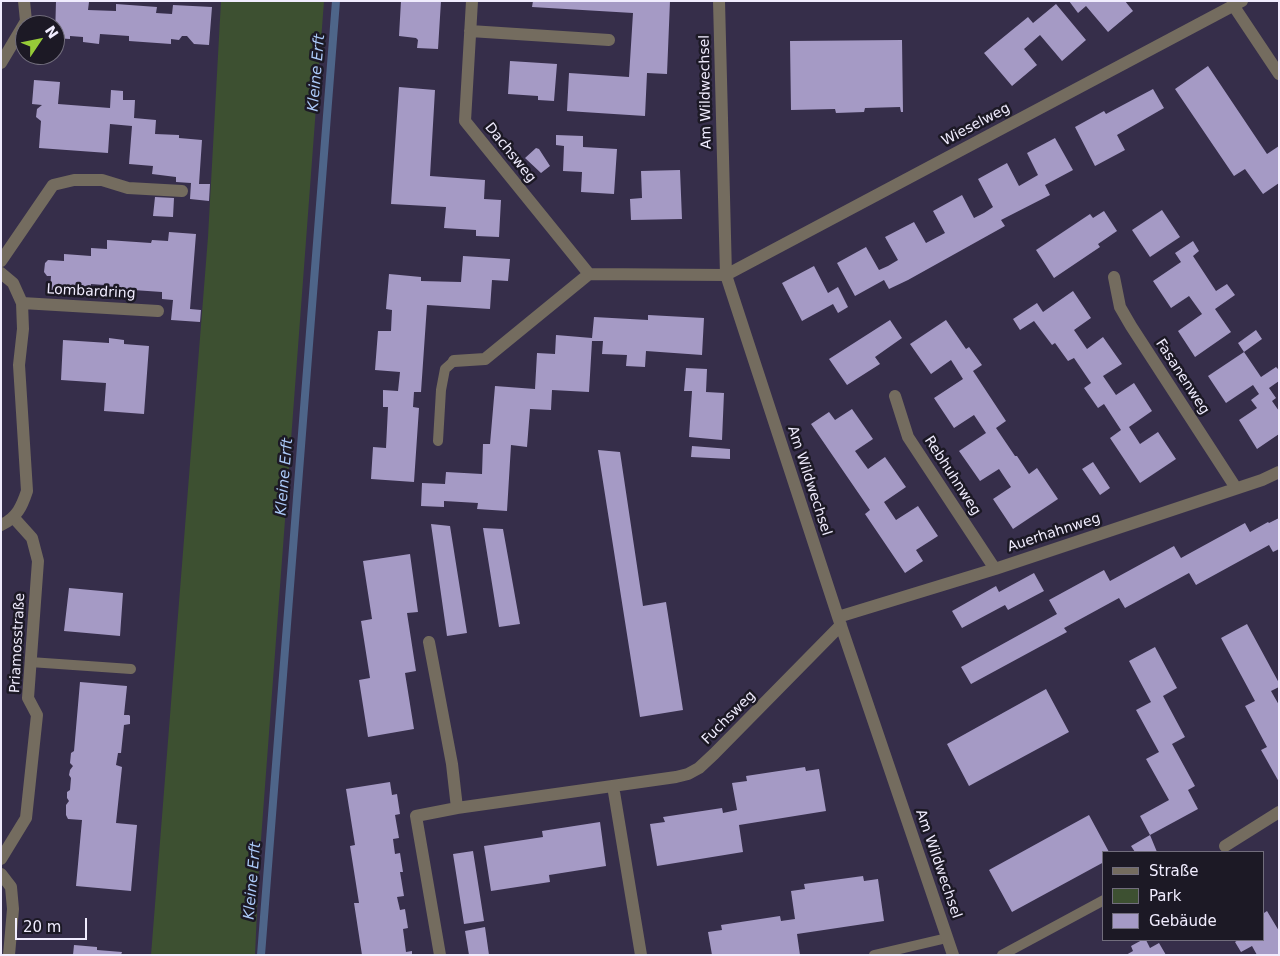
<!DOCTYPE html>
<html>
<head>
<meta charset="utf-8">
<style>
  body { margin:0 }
  #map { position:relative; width:1280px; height:956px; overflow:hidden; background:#362e4a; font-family:"DejaVu Sans",sans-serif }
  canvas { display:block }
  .frame { position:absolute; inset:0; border:2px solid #f0ecfe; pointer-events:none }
  .legend { position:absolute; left:1102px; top:851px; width:162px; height:90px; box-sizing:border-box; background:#1c1925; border:1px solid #716d7c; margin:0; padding:6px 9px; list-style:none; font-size:15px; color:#f0ecfe }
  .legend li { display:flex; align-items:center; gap:10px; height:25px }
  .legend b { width:25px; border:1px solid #716d7c }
  .north { position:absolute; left:15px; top:15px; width:50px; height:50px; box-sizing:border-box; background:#1c1925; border:1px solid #716d7c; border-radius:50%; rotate:56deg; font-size:14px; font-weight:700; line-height:20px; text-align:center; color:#f0ecfe }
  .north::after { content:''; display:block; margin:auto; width:18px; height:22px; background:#97cc38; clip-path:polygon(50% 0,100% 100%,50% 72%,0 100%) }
  .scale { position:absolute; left:15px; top:918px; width:72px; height:22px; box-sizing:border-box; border:2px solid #f0ecfe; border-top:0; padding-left:6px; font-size:15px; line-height:18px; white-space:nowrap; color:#f0ecfe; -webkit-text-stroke:4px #1c1925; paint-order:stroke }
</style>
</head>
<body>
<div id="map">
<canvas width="1280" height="956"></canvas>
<div class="frame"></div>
<ul class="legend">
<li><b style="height:6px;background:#746c5f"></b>Straße</li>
<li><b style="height:14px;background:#3d5031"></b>Park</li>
<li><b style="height:14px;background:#a59ac5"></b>Gebäude</li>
</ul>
<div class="north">N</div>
<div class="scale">20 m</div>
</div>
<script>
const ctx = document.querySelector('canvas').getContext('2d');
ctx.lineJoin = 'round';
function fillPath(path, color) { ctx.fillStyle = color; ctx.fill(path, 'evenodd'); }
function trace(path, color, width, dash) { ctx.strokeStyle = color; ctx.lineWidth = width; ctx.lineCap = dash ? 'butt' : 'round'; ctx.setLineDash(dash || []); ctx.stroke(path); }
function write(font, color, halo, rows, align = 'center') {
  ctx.font = font + ' "DejaVu Sans",sans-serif'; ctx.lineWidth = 5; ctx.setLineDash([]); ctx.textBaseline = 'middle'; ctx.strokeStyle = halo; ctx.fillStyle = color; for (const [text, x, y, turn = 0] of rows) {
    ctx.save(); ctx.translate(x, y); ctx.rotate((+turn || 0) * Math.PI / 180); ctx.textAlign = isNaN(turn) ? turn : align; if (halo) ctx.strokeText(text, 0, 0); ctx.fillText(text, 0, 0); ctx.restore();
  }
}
fillPath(new Path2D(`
  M221 1H324L259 866 255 955H151L208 237Z`), '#3d5031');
trace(new Path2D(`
  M261 955 336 1`), '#4e6589', 8);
fillPath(new Path2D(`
  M56 1 89 2 88 10 116 11V4L157 7 156 13 172 14 173 5 212 7 209 45 194 44 187 36H182L179 40 171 39V44L129 41V36L100 34 99 44 83 42V37L70 36V39L55 38Z
  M401 1H441L438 49 417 48 418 40 416 38 399 36Z
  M533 1H670L667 74 647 73 645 116 567 111 569 73 629 77 633 13 532 7Z
  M1069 1H1125L1133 11 1108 32 1086 6 1078 13Z
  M1056 4 1086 40 1062 61 1040 35 1024 49 1037 65 1012 86 984 53 1028 17 1033 23Z
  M902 40 903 112H901L900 107 865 108 864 112 836 113 835 109 791 110 790 41Z
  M510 61 557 64 554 101 538 100V96L508 94Z
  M1208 66 1267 154 1279 146V183L1263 194 1245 169 1234 176 1175 89Z
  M34 80 60 82 58 104 110 108 111 90 123 91V100H135L134 118 156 120 155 134 179 135V138L202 140 199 184H210L209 201 190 199 191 183 176 182V177L152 174 153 166 129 164 132 126 110 124 108 153 39 148 41 121 36 117 37 109 42 105 32 104Z
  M399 87 435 90 430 176 485 180 484 199 501 200 499 237 476 236V230L444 228 446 207 391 204Z
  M1153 89 1164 108 1117 135 1125 150 1095 166 1075 127 1104 111 1106 114Z
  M556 135 583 136V147L617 149 614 194 581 192 582 172 563 171 564 146 556 145Z
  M1055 138 1073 170 1045 185 1050 195 1001 220 1005 226 908 280 889 289 884 280 855 296 837 263 866 247 879 270 888 266 898 260 885 237 914 222 926 243 945 233 933 211 962 195 974 218 984 213 993 207 978 179 1007 163 1019 186 1038 175 1027 153Z
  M536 148 539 149 550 166 541 173 525 158Z
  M680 170 682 219 631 220 630 199 642 198 641 171Z
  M155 197 174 198 173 217 153 216Z
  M1162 210 1180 237 1150 257 1132 230Z
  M1104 211 1117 231 1098 244 1100 247 1054 278 1036 250 1090 214 1093 218Z
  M169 232 196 234 190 309 201 310 200 322 171 320 173 300 162 299V292L104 288V285L91 284 90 294 50 291 51 276H47L44 272 45 263 48 260 64 261V254L91 256V248L107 249V240L151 243 152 240 168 241Z
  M1193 241 1199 251 1193 256 1216 291 1227 284 1235 295 1215 309 1231 332 1195 357 1178 331 1202 314 1189 296 1171 308 1153 281 1181 262 1175 253Z
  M463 256 510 259 508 281 492 280 490 309 427 305 421 392H414L413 407 419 408 414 482 371 479 373 447 386 448 388 407H383V390L398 391 400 372 375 370 378 331H391L392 310 386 309 389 274 421 277V281L461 282Z
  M814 266 828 293 838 287 848 307 838 313 833 304 802 321 782 283Z
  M1073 291 1091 318 1074 330 1087 349 1103 337 1122 364 1103 376 1116 395 1134 383 1152 411 1129 427 1140 444 1158 432 1176 459 1140 483 1110 438 1121 430 1104 404 1098 408 1084 388 1091 383 1074 358 1068 361 1055 343 1052 345 1034 321 1020 330 1013 319 1037 303 1043 312Z
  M648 315 704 318 702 355 646 351 645 367 626 366 627 355 602 354 603 341H592L589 392 552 390 551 410 530 409 527 447 511 445 507 511 477 509 478 503 444 501V507L421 506 422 483 445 484 446 472 482 474 483 444H490L495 386 535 389 537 353 555 354 556 335 592 338 594 317 648 320Z
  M890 320 902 338 875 357 880 364 847 385 829 359Z
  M946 320 966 349 969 347 982 365 973 371 1006 421 996 428 1015 456H1017L1029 474 1037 468 1058 499 1013 529 993 499 1011 487 999 469 980 481 959 451 986 433 974 415 954 428 934 398 963 379 951 360 931 374 910 344Z
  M1256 330 1262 339 1244 352 1238 343Z
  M109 338 124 340V344L149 346 144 414 104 411 106 383 61 380 63 340 109 343Z
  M1244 352 1261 377 1276 367 1279 370V381L1269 388 1276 398 1272 401 1279 411V434L1257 449 1239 420 1257 408 1251 400 1259 394 1253 385 1226 403 1208 376Z
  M686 368 707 369 706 392 724 393 722 440 689 437 692 391H684Z
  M852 409 873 439 855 451 868 469 885 457 906 487 884 502 896 520 918 506 938 536 916 550 923 561 905 573 865 514 870 510 811 424 829 412 835 420Z
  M692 446 730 449V459L691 457Z
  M598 450 620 452 643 606 666 602 683 710 640 717Z
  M1093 462 1110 488 1100 495 1082 469Z
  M1279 518V549L1273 552 1269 545 1196 585 1189 573 1125 608 1119 598 1064 628 1067 632 971 684 961 667 1057 614 1049 600 1104 570 1110 581 1174 546 1181 558 1245 523 1250 532 1268 522 1269 523Z
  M431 524 450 526 467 633 447 636Z
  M483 528 503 529 520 624 499 627Z
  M410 554 418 612 407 613 416 671 405 673 414 729 368 737 359 680 370 678 361 621 372 619 363 561Z
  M1034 573 1044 591 1008 610 1005 605 962 628 952 611 996 586 999 592Z
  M69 588 123 593 120 636 64 631Z
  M1247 624 1279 683V687L1271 691 1279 705V782L1261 750 1267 747 1245 706 1255 701 1221 638Z
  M1155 647 1177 688 1163 696 1185 737 1172 744 1195 786 1188 790 1198 809 1150 835 1140 816 1169 800 1146 759 1159 752 1136 710 1151 702 1129 661Z
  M80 682 127 686 124 715H129L130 716V724L124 725 121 753H118L116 765 122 767 116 823 137 825 131 891 76 886 82 820 68 819 66 815V805L69 801 67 798V792L70 790 71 778 69 775 70 770 73 766 70 763 71 753 74 751Z
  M1046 689 1069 732 969 786 947 744Z
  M805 767 806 771 819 769 826 811 739 825 743 852 657 866 650 824 665 822 663 817 722 808 723 813 737 810 732 783 747 781 746 776Z
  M390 782 392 795 397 794 400 814 395 815 399 838 393 839 395 854 400 853 403 872H400L404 896 397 897 400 910 405 909 408 928 403 929 406 952 412 951V955H362L354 903H359L350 846 355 845 346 789Z
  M1089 815 1109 852H1104V862L1012 912 989 870Z
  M600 822 606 866 549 875 550 882 491 891 484 846 543 837 542 831Z
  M1150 835 1157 852H1135L1131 846Z
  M473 851 484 921 464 924 453 854Z
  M863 876 864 881 878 879 884 921 797 934 800 955H712L708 932 722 930 721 925 780 916 781 921 795 919 791 891 805 889 804 884Z
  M1267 911 1279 931V955H1257L1252 946 1241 952 1235 942 1238 940H1264V913Z
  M485 927 489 955H469L465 931Z
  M1142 940H1146L1150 948 1159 943 1166 955H1126L1133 951 1131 946Z
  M74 945 97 947V950L122 952 121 955H73Z`), '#a59ac5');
trace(new Path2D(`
  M438 441 441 390 445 369 454 361
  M30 662 131 669
  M874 955 947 938
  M1002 955 1104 900`), '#746c5f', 10);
trace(new Path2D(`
  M472 1 465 121 589 274 726 275 1242 1
  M719 1 726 275 838 617 953 955
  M1233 5 1279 74
  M470 31 609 40
  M1 63 26 21 24 1
  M1 261 53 185 74 180H102L128 188 182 191
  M1 273 13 283 22 303 23 329 19 365 27 491C22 506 17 518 1 525
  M1114 277 1120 307 1131 326 1236 488
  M22 303 158 311
  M454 361 485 359 589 274
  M895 396 908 437 995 569
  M838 617 995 569 1262 480 1279 472
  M429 642 452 764 457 808
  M613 786 641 955
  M1225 846 1279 812
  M1 859 26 818 37 715 28 698 38 561 32 538 14 518
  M1 874 11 887 13 909 9 955
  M440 955 416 816 457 808 676 777 688 774 699 768 714 754 841 625`), '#746c5f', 12);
write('14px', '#f0ecfe', '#1c1925', [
  ["Am Wildwechsel",706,92,-91],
  ["Wieselweg",976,125,-28],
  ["Dachsweg",510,153,51],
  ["Lombardring",91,292,3],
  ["Fasanenweg",1182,377,57],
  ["Rebhuhnweg",952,476,57],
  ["Am Wildwechsel",809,481,72],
  ["Auerhahnweg",1054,533,-18],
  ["Priamosstraße",18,643,-87],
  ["Fuchsweg",729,718,-45],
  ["Am Wildwechsel",938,864,71]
]);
write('italic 15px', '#abc9f8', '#1c1925', [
  ["Kleine Erft",317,73,-85],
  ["Kleine Erft",285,477,-85],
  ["Kleine Erft",253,881,-85]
]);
</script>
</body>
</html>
